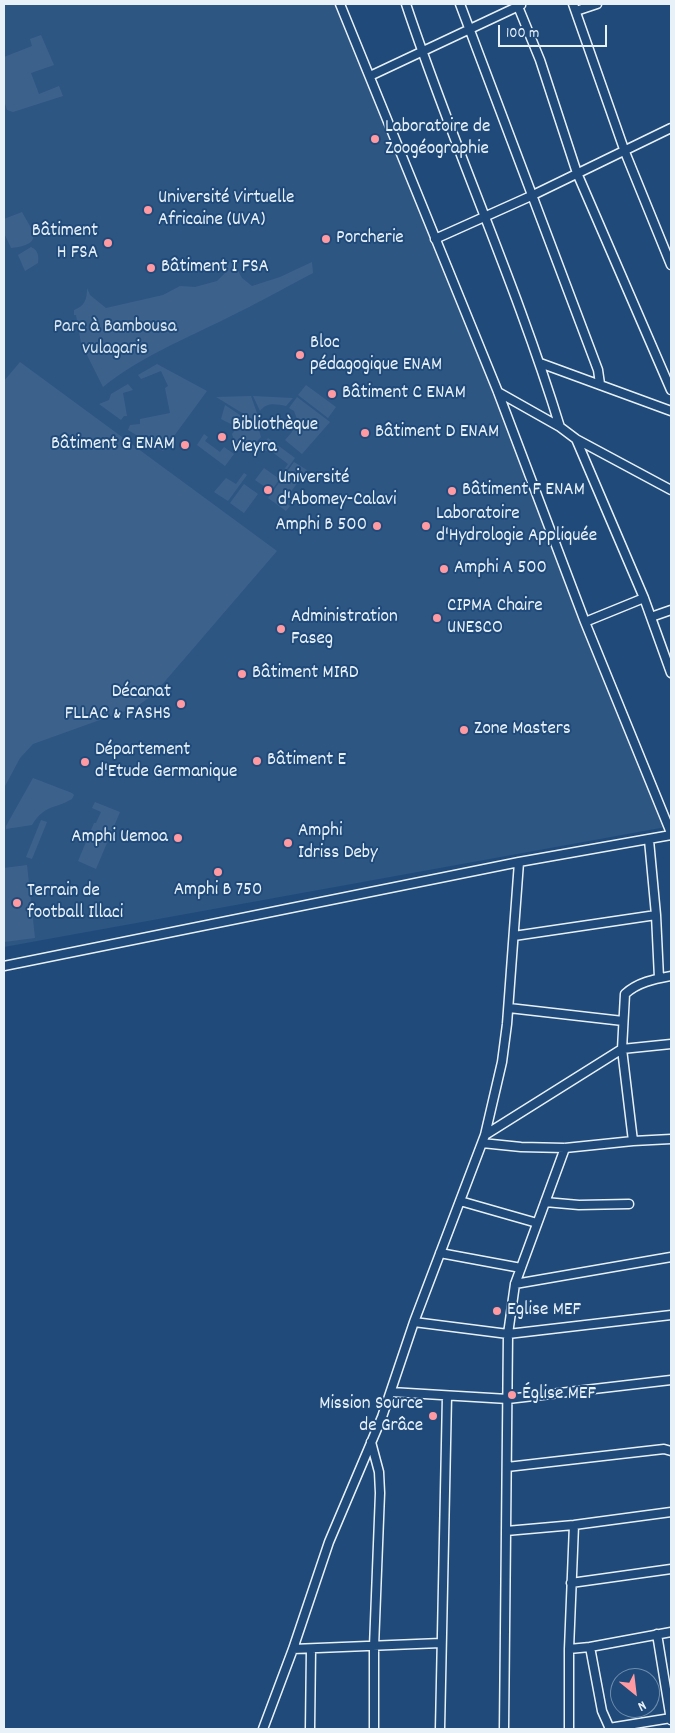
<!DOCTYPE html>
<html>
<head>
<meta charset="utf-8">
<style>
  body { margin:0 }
  #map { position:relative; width:675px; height:1733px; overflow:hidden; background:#1f4a7a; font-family:Dekko,sans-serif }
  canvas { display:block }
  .frame { position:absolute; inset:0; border:5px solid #e8f1f8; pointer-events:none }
  .north { position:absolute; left:610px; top:1668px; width:50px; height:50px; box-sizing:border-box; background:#1f4a7a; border:1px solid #6f8dac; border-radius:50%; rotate:151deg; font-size:14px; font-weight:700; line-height:20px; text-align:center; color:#e8f1f8 }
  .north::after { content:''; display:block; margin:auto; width:18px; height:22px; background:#ff9aa2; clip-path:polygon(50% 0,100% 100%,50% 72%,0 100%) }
  .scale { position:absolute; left:498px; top:25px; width:109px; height:22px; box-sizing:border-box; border:2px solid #e8f1f8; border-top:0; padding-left:6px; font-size:15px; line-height:18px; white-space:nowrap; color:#e8f1f8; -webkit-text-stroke:4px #1f4a7a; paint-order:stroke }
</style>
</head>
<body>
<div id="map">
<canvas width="675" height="1733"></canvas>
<div class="frame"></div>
<div class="north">N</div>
<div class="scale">100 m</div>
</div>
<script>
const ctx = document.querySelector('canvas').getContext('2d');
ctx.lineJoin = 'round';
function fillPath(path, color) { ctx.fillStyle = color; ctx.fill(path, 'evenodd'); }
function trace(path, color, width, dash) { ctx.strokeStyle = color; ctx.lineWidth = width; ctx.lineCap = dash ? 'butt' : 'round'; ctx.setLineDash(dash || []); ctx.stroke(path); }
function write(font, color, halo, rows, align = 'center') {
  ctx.font = font + ' Dekko,sans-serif'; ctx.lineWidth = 4; ctx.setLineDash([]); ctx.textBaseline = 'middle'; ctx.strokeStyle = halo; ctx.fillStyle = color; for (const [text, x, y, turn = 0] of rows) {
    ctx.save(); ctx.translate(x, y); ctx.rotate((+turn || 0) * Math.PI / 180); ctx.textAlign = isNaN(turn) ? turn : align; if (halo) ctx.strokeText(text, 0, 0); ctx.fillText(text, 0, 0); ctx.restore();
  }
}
fillPath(new Path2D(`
  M4 4H337L501 405 635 754 666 827 4 947Z`), '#2e5683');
fillPath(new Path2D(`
  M41 35 54 65 31 73 39 94 59 86 63 96 13 112 7 110 4 100V57L32 46 30 39Z
  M22 212C33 232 45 244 11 248L4 233V219Z
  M31 247C38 250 39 256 38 263L25 271 18 255Z
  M233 261 242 278 252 286 280 277 312 262 313 273C284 288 256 304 227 318 185 339 140 357 103 387L81 343 76 315H74V310C85 306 87 299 87 288L90 295 106 308 163 295 180 286 195 287 217 281 227 271 226 263Z
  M20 362 277 551 154 694 136 707 33 744 20 758 4 788V381Z
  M157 364 207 391 163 451 128 430 130 425 140 424V419L170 413 165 388 168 386 161 371 141 379 138 375Z
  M128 384 133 390 123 393 127 416H124L121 420 99 404 109 400 111 394Z
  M306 385 336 407 328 418 298 395Z
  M251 396 258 416 257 422 216 397Z
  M253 396 293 398 286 406C275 404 267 402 260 411Z
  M297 397 330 422 302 454 285 440 292 432 291 426 297 419 294 411 289 408Z
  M225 405 258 427 261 437 247 452 234 440 232 434 237 427 221 419Z
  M204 434 208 437 205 441 220 452 224 447 234 454 225 466 197 445Z
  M268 438 295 458 271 491 255 480 264 468 278 478 288 464 271 451H265L260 448Z
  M294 462 307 470 284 501 290 506 286 511 268 498Z
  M244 473 247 475 228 501 214 492 226 478 236 484Z
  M244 484 258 494 244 513 230 503Z
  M33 778 72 793 74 795 72 799C53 810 45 804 32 825L6 829V826Z
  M95 802 120 812 96 869 78 861 94 823H96L101 812 92 808Z
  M41 820 47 822 32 859 26 857Z
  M27 865 35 938 4 942V868Z`), '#3c628c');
const minor = new Path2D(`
  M340 4 498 392 585 622 671 833
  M406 4C453 146 516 283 560 427
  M460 4 598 370 600 384
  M517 4 540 60 577 173 671 390
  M573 4 625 152 671 265
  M576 11 597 4
  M370 76 521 5
  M435 239 531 196 671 128
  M540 363 671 411
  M498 392 560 427 576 439 671 490
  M576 439 644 598 671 673
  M651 617 671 610
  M585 622 644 598
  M649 840 656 915 659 978
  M514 936 656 915
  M4 966 519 862 671 835
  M509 1008 623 1021
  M485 1135 622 1049 671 1044
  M633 1141 622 1049 625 994C638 982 655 979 671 976
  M482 1143 521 1147 565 1148 633 1141 671 1139
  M460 1201 537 1223
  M545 1202 579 1205 629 1204
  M440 1253 521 1268
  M515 1284 671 1257
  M414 1322 508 1334 671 1315
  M391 1392 508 1399 671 1380
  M371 1442 379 1472 380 1493 374 1647V1729
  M507 1467 664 1449 671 1451
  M506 1531 574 1525 671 1512
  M571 1583 671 1569
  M657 1634 671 1720
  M590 1647 602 1711 610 1729
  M293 1649 441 1643
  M569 1649 590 1647 671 1632
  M609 1728 671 1718
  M263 1729 293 1649 329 1542 382 1417 414 1322 485 1135 502 1062 507 1024 519 862
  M310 1729 311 1649
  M440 1729 447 1396
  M504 1729 508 1334 515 1284 565 1148
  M569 1729V1649L574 1525`);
trace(minor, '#e8f1f8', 11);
trace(minor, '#1f4a7a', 8);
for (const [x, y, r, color] of [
  [375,139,5,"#ff9aa2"],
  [148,210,5,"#ff9aa2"],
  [326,239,5,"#ff9aa2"],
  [108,243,5,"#ff9aa2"],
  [151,268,5,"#ff9aa2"],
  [300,355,5,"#ff9aa2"],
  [332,394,5,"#ff9aa2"],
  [365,433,5,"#ff9aa2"],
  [222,437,5,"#ff9aa2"],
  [185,445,5,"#ff9aa2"],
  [268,490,5,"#ff9aa2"],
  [452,491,5,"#ff9aa2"],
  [377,526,5,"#ff9aa2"],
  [426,526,5,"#ff9aa2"],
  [444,569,5,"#ff9aa2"],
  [437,618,5,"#ff9aa2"],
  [281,629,5,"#ff9aa2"],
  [242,674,5,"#ff9aa2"],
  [181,704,5,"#ff9aa2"],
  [464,730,5,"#ff9aa2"],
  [257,761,5,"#ff9aa2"],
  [85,762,5,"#ff9aa2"],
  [178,838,5,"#ff9aa2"],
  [288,843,5,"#ff9aa2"],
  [218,872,5,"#ff9aa2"],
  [17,903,5,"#ff9aa2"],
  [497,1311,5,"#ff9aa2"],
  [512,1395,5,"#ff9aa2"],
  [433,1416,5,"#ff9aa2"]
]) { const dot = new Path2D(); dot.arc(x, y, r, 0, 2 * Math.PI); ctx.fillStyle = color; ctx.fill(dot); trace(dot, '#1f4a7a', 2); }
write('19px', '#e8f1f8', '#1f4a7a', [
  ["Laboratoire de",385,128],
  ["Zoogéographie",385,150],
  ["Université Virtuelle",158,199],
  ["Africaine (UVA)",158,221],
  ["Bâtiment",98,232,"right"],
  ["H FSA",98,254,"right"],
  ["Porcherie",336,239],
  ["Bâtiment I FSA",161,268],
  ["Bloc",310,344],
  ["pédagogique ENAM",310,366],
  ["Bâtiment C ENAM",342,394],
  ["Bibliothèque",232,426],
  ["Vieyra",232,448],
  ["Bâtiment D ENAM",375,433],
  ["Bâtiment G ENAM",175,445,"right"],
  ["Université",278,479],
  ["d'Abomey-Calavi",278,501],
  ["Bâtiment F ENAM",462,491],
  ["Laboratoire",436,515],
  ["d'Hydrologie Appliquée",436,537],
  ["Amphi B 500",367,526,"right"],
  ["Amphi A 500",454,569],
  ["CIPMA Chaire",447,607],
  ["UNESCO",447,629],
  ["Administration",291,618],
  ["Faseg",291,640],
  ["Bâtiment MIRD",252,674],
  ["Décanat",171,693,"right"],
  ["FLLAC & FASHS",171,715,"right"],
  ["Zone Masters",474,730],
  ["Département",95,751],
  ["d'Etude Germanique",95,773],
  ["Bâtiment E",267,761],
  ["Amphi",298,832],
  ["Idriss Deby",298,854],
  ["Amphi Uemoa",168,838,"right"],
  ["Amphi B 750",218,891,"center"],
  ["Terrain de",27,892],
  ["football Illaci",27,914],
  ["Eglise MEF",507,1311],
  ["Église MEF",522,1395],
  ["Mission Source",423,1405,"right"],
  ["de Grâce",423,1427,"right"]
], 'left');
write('19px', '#d7e3ed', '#1f4a7a', [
  ["Parc à Bambousa",115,328],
  ["vulagaris",115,350]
]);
</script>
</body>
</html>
